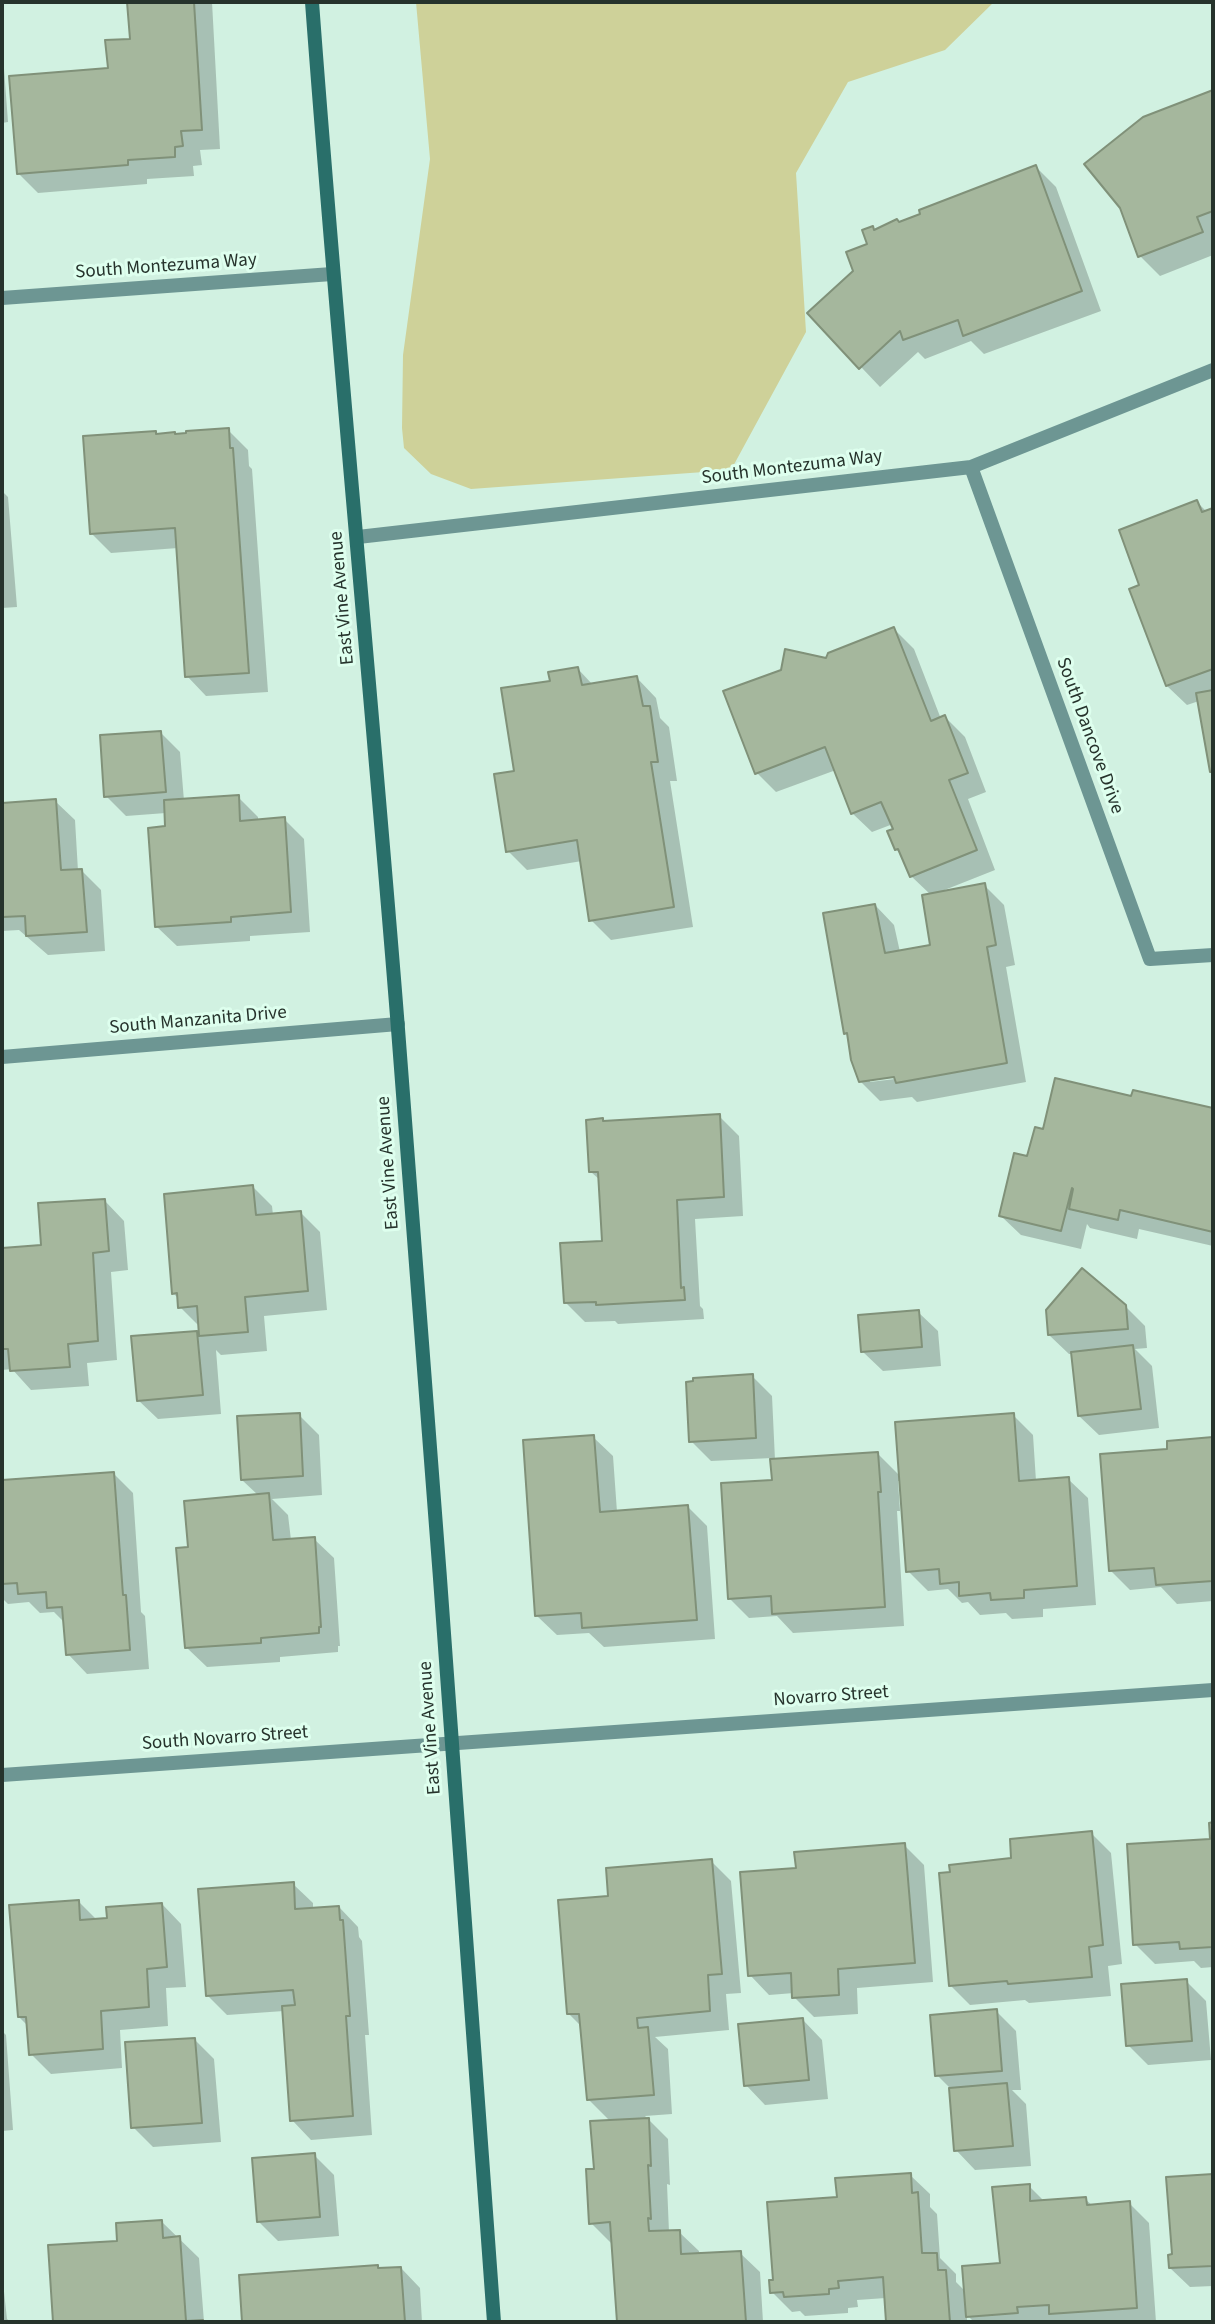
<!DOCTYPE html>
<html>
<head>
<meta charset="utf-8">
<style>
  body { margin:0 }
  #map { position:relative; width:1215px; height:2324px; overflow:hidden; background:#d1f1e1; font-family:"Source Sans 3",sans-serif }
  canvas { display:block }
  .frame { position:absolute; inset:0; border:4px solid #26332c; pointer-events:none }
</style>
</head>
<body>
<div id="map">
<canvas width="1215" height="2324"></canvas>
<div class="frame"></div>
</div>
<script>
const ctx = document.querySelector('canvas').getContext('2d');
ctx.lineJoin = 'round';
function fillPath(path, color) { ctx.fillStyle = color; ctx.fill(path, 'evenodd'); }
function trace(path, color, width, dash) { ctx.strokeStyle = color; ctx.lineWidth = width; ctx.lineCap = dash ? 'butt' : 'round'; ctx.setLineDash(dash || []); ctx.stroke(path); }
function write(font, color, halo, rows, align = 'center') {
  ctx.font = font + ' "Source Sans 3",sans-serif'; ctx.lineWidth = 6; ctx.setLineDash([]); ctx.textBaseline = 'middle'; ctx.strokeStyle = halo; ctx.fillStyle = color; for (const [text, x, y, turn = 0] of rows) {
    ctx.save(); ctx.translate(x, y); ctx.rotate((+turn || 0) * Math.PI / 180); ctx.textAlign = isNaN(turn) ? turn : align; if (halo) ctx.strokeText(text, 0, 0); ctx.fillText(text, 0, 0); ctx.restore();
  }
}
fillPath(new Path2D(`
  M416 2H994L945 50 848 82 796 173 806 332 731 470 471 489 431 474 404 448 402 428 403 355 430 159Z`), '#ced199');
fillPath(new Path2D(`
  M129 2H212L220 149 200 150 202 165 193 166 194 176 147 179V184L38 193 18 173 110 70 132 41Z
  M2 42 8 122 2 123Z
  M1213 92V255L1160 276 1140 256 1122 207 1144 118Z
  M1036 167 1056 187 1101 311 984 354 971 341 925 359 918 352 880 387 810 313 855 271 870 245 873 228 876 231 899 223Z
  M228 430 248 450 249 466 252 469 268 692 206 696 187 676 178 548 111 553 91 533 155 432 158 435 176 436Z
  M2 491 8 497 17 607 2 608Z
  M1197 502 1207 512 1213 510V773L1199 701 1187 705 1167 686 1142 586Z
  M894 629 914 649 941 719 945 717 965 737 986 792 968 799 995 870 942 891V893L984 885 1004 905 1015 965 1006 967 1026 1082 917 1102 912 1097 880 1101 860 1081 849 1036 846 1033 875 905 894 925 900 952 933 946 931 895 911 876 903 856 896 849 893 824 872 832 852 813 836 770 776 792 757 773 827 660ZM903 1075V1078L870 1082V1079Z
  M578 669 593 685 637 678 656 698 660 718 669 727 677 781H670L693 927 611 940 591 920 582 861 527 870 508 851 516 773 552 682Z
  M160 732 180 752 184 801 238 797 258 817V821L284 819 304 839 310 932 250 936V941L177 946 157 927 167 828 166 813 126 816 106 796Z
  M55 801 75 820 78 871 81 870 101 890 105 951 48 955 19 930 2 931V805Z
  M1134 1092 1213 1110V1246L1139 1229 1137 1239 1090 1228 1087 1224 1081 1249 1021 1235 1001 1216 1029 1158 1045 1131 1132 1098Z
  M719 1116 739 1136 743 1216 695 1219 700 1306 703 1309 704 1319 618 1324 615 1321 585 1322 566 1303 604 1243 600 1180 591 1172 602 1120 605 1123Z
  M253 1187 272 1206 273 1215 300 1212 320 1232 327 1310 264 1316 267 1351 221 1355 216 1350 221 1414 158 1419 138 1400 196 1333 201 1337 200 1327 180 1307 179 1299 173 1293Z
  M105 1201 124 1221 128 1270 111 1272 117 1360 87 1363 89 1386 31 1390 12 1369 2 1370V1255L43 1246Z
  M1125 1306 1145 1326 1147 1348 1135 1349 1152 1366 1159 1428 1099 1435 1079 1416 1073 1354H1069L1049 1335Z
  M918 1312 938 1331 941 1366 883 1371 863 1352Z
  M752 1376 772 1396 775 1460 878 1454 901 1477 1013 1415 1033 1435 1036 1481 1068 1479 1088 1498 1096 1605 1043 1609V1617L1012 1619 1006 1613 980 1615 968 1602 962 1603 948 1589 928 1591 908 1571 901 1481H898L900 1511H897L904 1626 793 1633 777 1616 749 1618 730 1599 774 1482 772 1458 711 1461 691 1441Z
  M299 1415 319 1435 322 1495 272 1499 288 1515 291 1540 314 1539 334 1558 340 1646H338V1652L280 1657V1662L207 1667 187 1648 190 1549 259 1496 242 1480Z
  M593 1437 613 1456 617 1512 688 1507 707 1526 715 1639 604 1647 589 1633 557 1635 537 1616Z
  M1213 1439V1601L1177 1604 1161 1587 1130 1590 1110 1570 1169 1451V1442Z
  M113 1473 133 1493 141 1612 145 1616 149 1669 87 1674 68 1654 65 1623 54 1612 40 1613 29 1602 8 1604 2 1598V1482Z
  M1211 1824H1213V1967L1201 1968 1194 1961 1155 1964 1135 1944 1212 1840Z
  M1091 1833 1111 1853 1122 1964 1108 1966 1111 1996 1029 2003 1025 2000 970 2005 950 1985 1013 1860Z
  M904 1845 924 1865 933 1982 857 1988 858 2014 814 2017 794 1997V1993L769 1995 750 1975 798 1870Z
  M711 1861 731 1881 741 1993 726 1994 729 2030 655 2037 668 2049 672 2114 645 2116 668 2139 670 2185 667 2184 669 2232H679L699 2251V2255L740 2253 760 2272 763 2322H618L613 2243H611L591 2223 595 2170 611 2122 588 2099 582 2027 569 2014 610 1897Z
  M293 1884 313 1903V1909L339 1907 358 1927 359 1937 362 1941 369 2035H365L372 2135 311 2140 292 2120 284 2011 227 2015 207 1995Z
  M79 1902 97 1920 162 1904 181 1924 186 1987 166 1988 168 2026 120 2030 122 2068 51 2074 31 2054 28 2026 19 2017Z
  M1186 1981 1206 2001 1211 2060 1148 2065 1128 2045Z
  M996 2011 1016 2031 1021 2090H1012L1026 2104 1031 2166 975 2170 956 2150 951 2089 937 2075Z
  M803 2020 822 2040 828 2099 765 2105 746 2085Z
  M2 2031 6 2035 13 2130 2 2131Z
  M195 2040 214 2059 221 2142 153 2147 133 2127Z
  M314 2155 334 2175 339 2236 278 2241 258 2221Z
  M910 2175 930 2194V2207L937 2214 940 2258 956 2274V2282L966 2292 1002 2265 1029 2186 1045 2202 1085 2199 1093 2206 1129 2203 1149 2223 1156 2322H974L967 2315V2322H888L886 2298 857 2300 858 2307 848 2308V2313L805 2316 800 2311 792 2312 772 2292 775 2282 838 2199Z
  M1213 2175V2286L1190 2287 1170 2268 1174 2256 1168 2178Z
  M162 2222 199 2258 204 2322H55L50 2247 119 2242Z
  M378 2267 380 2269 401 2268 420 2288 422 2322H244L241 2276Z
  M2 2273 7 2319 10 2322H2Z`), '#0003');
const building = new Path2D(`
  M127 2H194L202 130 181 131 183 146 175 147V157L128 160V165L17 174 9 76 108 68 105 40 130 39Z
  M1213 90V211L1197 217 1203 232 1138 257 1120 208 1084 164 1143 117Z
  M1036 165 1082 291 963 336 958 320 903 340 900 331 859 369 807 313 853 271 846 252 867 244 862 230 873 226 874 230 897 219 899 222 920 214 919 210Z
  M229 428 230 448H233L249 673 185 677 175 528 90 534 83 436 156 431V434L175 432V434L186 433V431Z
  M1197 500 1202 512 1213 508V669L1166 686 1129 589 1139 585 1119 530Z
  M894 627 931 721 945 715 968 773 949 780 977 850 910 877 898 849 895 850 887 831 893 829 881 802 851 814 825 747 755 774 723 691 781 670 785 649 826 658 828 653Z
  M578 667 582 685 637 676 643 706H650L658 762H651L674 907 589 921 577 840 506 852 494 774 514 771 501 688 550 681 548 672Z
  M1213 690V772H1210L1196 693Z
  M161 731 166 792 104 797 100 735Z
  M239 795 240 821 285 817 291 912 231 917V922L155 927 148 828 165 826 164 800Z
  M56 799 61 870 82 869 87 932 26 936 25 916 3 917 2 911V803Z
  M985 883 996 945 987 947 1007 1063 896 1083 894 1077 859 1082 851 1060 847 1033 844 1034 823 913 875 904 885 953 930 945 922 895Z
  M1055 1078 1131 1096 1133 1090 1213 1108V1232L1120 1210 1118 1220 1069 1209 1073 1189 1072 1188 1061 1231 999 1216 1014 1153 1027 1156 1035 1127 1043 1129Z
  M720 1114 724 1197 677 1200 681 1288 684 1287 685 1300 596 1305V1302L564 1303 560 1243 602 1241 598 1172H589L586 1120 603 1118V1121Z
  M253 1185 256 1215 301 1211 308 1291 245 1297 248 1332 199 1336 197 1306 178 1308 177 1293 172 1294 164 1194Z
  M105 1199 109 1251 93 1253 98 1341 68 1344 70 1367 10 1371 8 1349H2V1248L41 1245 38 1203Z
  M1082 1268 1126 1305 1128 1329 1048 1335 1046 1310Z
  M919 1310 922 1347 861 1352 858 1315Z
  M197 1331 203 1395 137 1401 131 1336Z
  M1133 1345 1141 1409 1078 1416 1071 1352Z
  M753 1374 756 1438 689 1442 686 1382 693 1381V1378Z
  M300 1413 303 1476 241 1480 237 1416Z
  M1014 1413 1019 1481 1069 1477 1077 1586 1024 1590V1598L991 1600 990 1593 959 1596V1582L940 1584 939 1569 906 1572 895 1422Z
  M594 1435 600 1512 688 1505 697 1620 582 1628 581 1613 535 1616 523 1440Z
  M1213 1437V1581L1156 1585 1154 1568 1109 1571 1100 1454 1167 1449V1441Z
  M878 1452 881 1492H878L885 1607 772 1614 771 1596 728 1599 721 1483 772 1480 770 1459Z
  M114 1472 123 1595H126L130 1650 66 1655 62 1607 47 1608 46 1592 18 1594 17 1583 2 1584V1480Z
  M269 1493 273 1540 315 1537 321 1627H319V1633L261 1638V1643L185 1648 176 1548 188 1547 184 1501Z
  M1213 1822V1947L1180 1949 1179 1942 1133 1945 1127 1844 1210 1839 1209 1823Z
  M1092 1831 1103 1945 1089 1947 1092 1977 1008 1984 1007 1981 949 1986 939 1873 950 1872 949 1865 1011 1858 1010 1839Z
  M905 1843 915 1963 838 1969 839 1995 792 1998 791 1973 748 1976 740 1872 796 1868 794 1852Z
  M712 1859 722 1974 708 1975 710 2011 637 2018 638 2028 648 2027 654 2095 587 2100 579 2014H567L558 1900 608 1896 606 1868Z
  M294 1882 295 1909 339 1906 340 1920H343L350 2016H346L353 2116 290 2121 282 2006 295 2005 293 1990 206 1996 198 1889Z
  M79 1900 80 1920 107 1918 106 1907 162 1903 167 1967 147 1969 149 2007 101 2011 103 2049 29 2055 26 2017H18L9 1905Z
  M1187 1979 1192 2041 1126 2046 1121 1984Z
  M997 2009 1002 2071 935 2076 930 2015Z
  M803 2018 809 2080 744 2086 738 2024Z
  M195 2038 202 2123 131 2128 125 2042Z
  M1007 2083 1013 2146 954 2151 949 2088Z
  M649 2118 651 2166 648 2165 651 2219 648 2218 649 2231 680 2230 681 2254 741 2251 746 2322H617L610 2222 589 2224 586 2169H594L590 2121Z
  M315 2153 320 2217 257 2222 252 2158Z
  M911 2173 912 2193 918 2192 922 2253H937L938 2270H946L950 2322H886L883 2277 838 2281 839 2288 829 2289V2294L784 2297 783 2292 770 2293 769 2280H773L767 2202 837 2197 835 2178Z
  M1213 2174V2266L1169 2268 1168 2255 1172 2254 1166 2177Z
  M1030 2184V2201L1086 2197 1087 2205 1130 2201 1137 2308 1049 2314V2305L1017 2307 1018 2313 966 2317 962 2266 1000 2263 992 2187Z
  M162 2220 163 2238 180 2236 186 2321 203 2320 204 2322H53L48 2245 117 2241 116 2223Z
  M378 2265V2268L401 2267 405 2322H242L239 2275Z`);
fillPath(building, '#a5b79d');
trace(building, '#809179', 2);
trace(new Path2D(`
  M2 298 332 274
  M971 467 1150 959 1213 955
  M358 537 971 467 1213 370
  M2 1057 398 1024
  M2 1775 1213 1690`), '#6d9693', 14);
trace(new Path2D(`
  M312 2C337 340 370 678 397 1016 432 1451 462 1887 494 2322`), '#296f6a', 14);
write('19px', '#26332c', '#deffee', [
  ["South Montezuma Way",166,267,-4],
  ["South Montezuma Way",792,468,-7],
  ["East Vine Avenue",343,598,-95],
  ["South Dancove Drive",1089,736,70],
  ["South Manzanita Drive",198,1021,-5],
  ["East Vine Avenue",389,1163,-94],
  ["Novarro Street",831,1697,-4],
  ["East Vine Avenue",431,1728,-94],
  ["South Novarro Street",225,1739,-4]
]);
</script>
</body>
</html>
